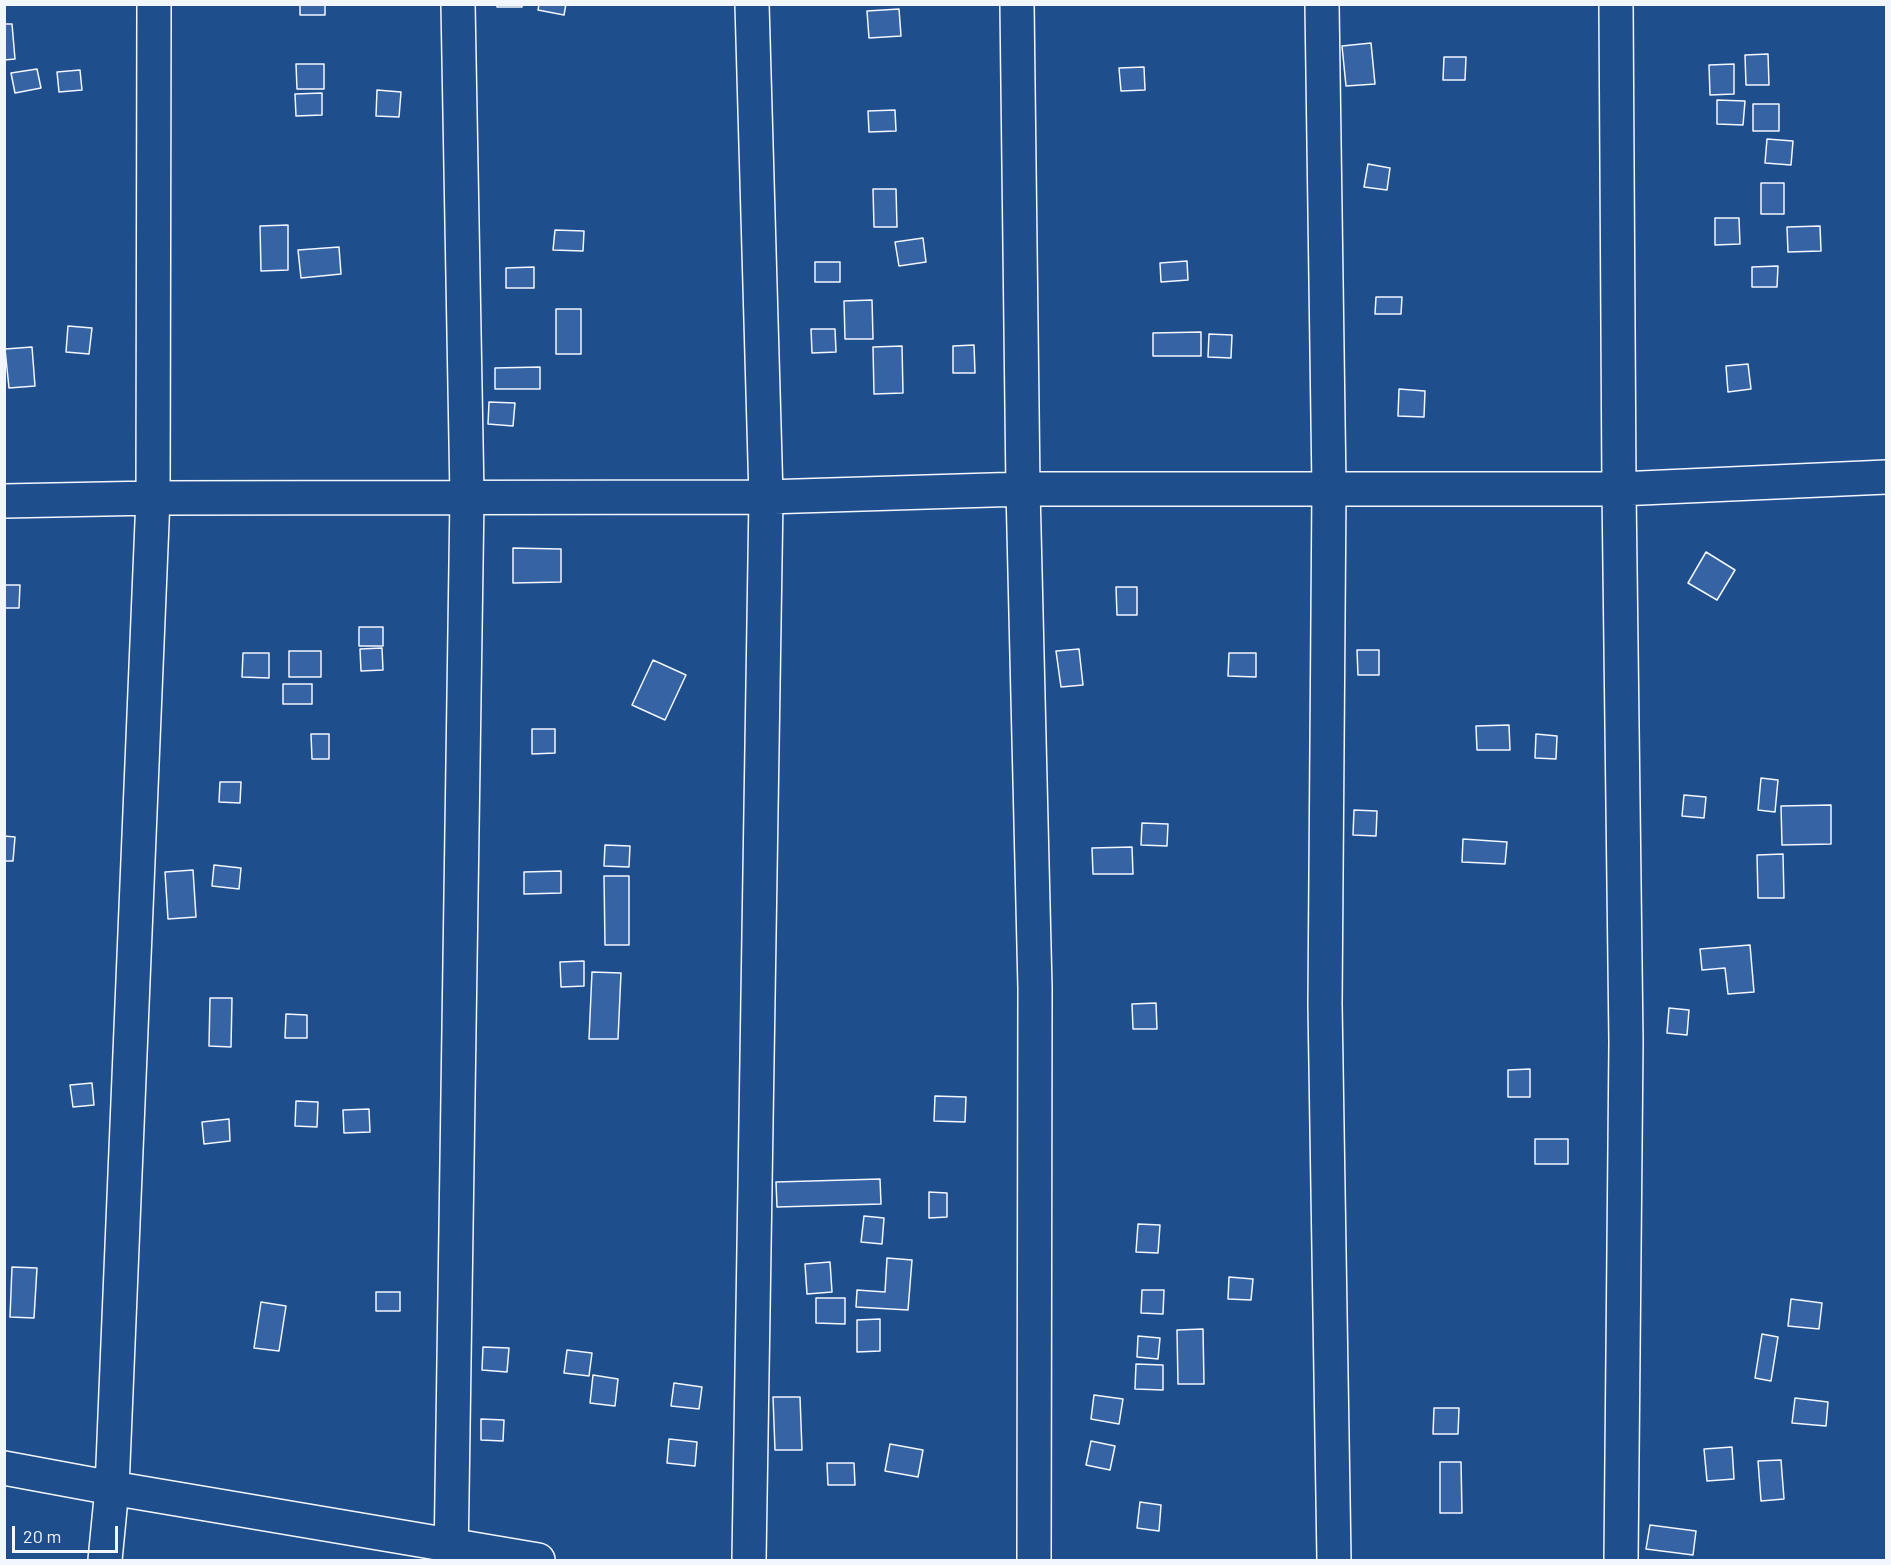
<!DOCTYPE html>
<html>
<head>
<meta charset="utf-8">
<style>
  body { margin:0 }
  #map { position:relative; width:1891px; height:1565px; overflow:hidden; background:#1f4e8c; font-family:Barlow,sans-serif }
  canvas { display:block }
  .frame { position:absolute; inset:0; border:6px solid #f2f6ff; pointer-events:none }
  .scale { position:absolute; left:12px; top:1526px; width:106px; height:27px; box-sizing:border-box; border:3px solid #f2f6ff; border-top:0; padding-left:8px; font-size:18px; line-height:21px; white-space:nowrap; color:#f2f6ff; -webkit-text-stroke:4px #1f4e8c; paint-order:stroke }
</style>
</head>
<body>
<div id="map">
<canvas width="1891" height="1565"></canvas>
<div class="frame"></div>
<div class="scale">20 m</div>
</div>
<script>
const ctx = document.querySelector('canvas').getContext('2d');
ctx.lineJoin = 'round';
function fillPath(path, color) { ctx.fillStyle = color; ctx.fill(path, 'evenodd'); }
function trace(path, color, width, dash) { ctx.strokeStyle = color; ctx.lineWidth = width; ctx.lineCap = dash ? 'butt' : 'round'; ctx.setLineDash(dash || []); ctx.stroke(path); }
const building = new Path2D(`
  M300 4H325V15H300Z
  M497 4H522V7H497Z
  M539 4H566L564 15 538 10Z
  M899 9 901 36 869 38 867 11Z
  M4 24H12L15 59 4 60Z
  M1371 43 1375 84 1346 86 1342 46Z
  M1768 54 1769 85H1746L1745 55Z
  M1444 57H1466L1465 80H1443Z
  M296 64H324V89H297Z
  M1734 64V94L1710 95 1709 65Z
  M1144 67 1145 90 1121 91 1119 68Z
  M37 69 41 88 15 93 11 73Z
  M80 70 82 90 59 92 57 72Z
  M377 90 401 92 399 117 376 116Z
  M322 93V115L296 116 295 94Z
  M1717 100 1745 101 1743 125 1717 124Z
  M1753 104H1779V131H1753Z
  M895 110 896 131 869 132 868 111Z
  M1767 139 1793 141 1791 165 1765 163Z
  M1368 164 1390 168 1387 190 1364 187Z
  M1761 183H1784V214H1761Z
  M873 189H896L897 227H874Z
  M1715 218H1739L1740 244 1715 245Z
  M288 225V270L261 271 260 226Z
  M1820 226 1821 251 1788 252 1787 227Z
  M555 230 584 231 583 251 553 250Z
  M923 238 926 262 899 266 895 242Z
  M339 247 341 274 301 278 298 250Z
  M1187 261 1188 280 1161 282 1160 263Z
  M815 262H840V282H815Z
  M1778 266 1777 287H1752V267Z
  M534 267V288H506V268Z
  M1376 297H1402L1401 314H1375Z
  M872 300 873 339H845L844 301Z
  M556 309H581V354H556Z
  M68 326 92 328 89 354 66 352Z
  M811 329H835L836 352 812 353Z
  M1201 332V356H1153V333Z
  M1209 334 1232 335 1231 358 1208 357Z
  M974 345 975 373H953V346Z
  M902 346 903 393 874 394 873 347Z
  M32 347 35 386 9 388 5 349Z
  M1748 364 1751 389 1728 392 1726 366Z
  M540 367V389H495V368Z
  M1399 389 1425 391 1424 417 1398 416Z
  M489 402 515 403 513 426 488 424Z
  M513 548 561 549V582L513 583Z
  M1706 552 1735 570 1717 600 1688 583Z
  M4 585H20L19 608H4Z
  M1116 587H1137V615H1117Z
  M359 627H383V646H359Z
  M382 648 383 670 361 671 360 649Z
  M1079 649 1083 685 1061 687 1056 651Z
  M1357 650H1379V675H1358Z
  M289 651H321V677H289Z
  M243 653H269V678L242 677Z
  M1229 653H1256V677L1228 676Z
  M653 660 686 675 665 720 632 705Z
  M283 684H312V704H283Z
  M1509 725 1510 750H1477L1476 726Z
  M532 729H555V753L532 754Z
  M311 734H329V759H312Z
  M1536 734 1557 736 1556 759 1535 758Z
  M1761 778 1778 780 1775 812 1758 810Z
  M220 782H241L240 803 219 802Z
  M1684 795 1706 797 1704 818 1682 816Z
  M1831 805V844L1782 845 1781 806Z
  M1354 810 1377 811 1376 836 1353 835Z
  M1142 823 1168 824 1167 846 1141 845Z
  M4 836 15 837 13 861H4Z
  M1463 839 1507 842 1505 864 1462 862Z
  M605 845 630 846 629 867 604 866Z
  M1132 847 1133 874H1093L1092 848Z
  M1783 854 1784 898H1758L1757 855Z
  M214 865 241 868 239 889 212 886Z
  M193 870 196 917 168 919 165 872Z
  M561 871V893L524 894V872Z
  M604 876H629V945H605Z
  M1750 945 1754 992 1728 994 1725 968 1702 970 1700 949Z
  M584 961V986L561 987 560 962Z
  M592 972 621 973 618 1039H589Z
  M210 998H232L231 1047 209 1046Z
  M1156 1003 1157 1029H1133L1132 1004Z
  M1669 1008 1689 1010 1687 1035 1667 1033Z
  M286 1014 307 1015V1038H285Z
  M1530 1069V1097H1508V1070Z
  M92 1083 94 1105 73 1107 70 1085Z
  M935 1096 966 1097 965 1122 934 1121Z
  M296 1101 318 1102 317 1127 295 1126Z
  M369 1109 370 1132 344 1133 343 1110Z
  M229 1119 230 1141 204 1144 202 1122Z
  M1535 1139H1568V1164H1535Z
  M880 1179 881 1204 777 1207 776 1182Z
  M929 1192 947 1193V1217L929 1218Z
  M864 1216 884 1218 882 1244 861 1242Z
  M1138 1224 1160 1225 1158 1253 1136 1252Z
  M887 1258 912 1260 908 1310 856 1307 857 1290 885 1292Z
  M830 1262 832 1292 807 1294 805 1264Z
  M12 1267 37 1268 34 1318 10 1317Z
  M1229 1277 1253 1279 1251 1300 1228 1299Z
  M1142 1290H1164L1163 1314 1141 1313Z
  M376 1292H400V1311H376Z
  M816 1298H845V1324L816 1323Z
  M1791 1299 1822 1303 1819 1329 1788 1326Z
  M261 1302 286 1306 279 1351 254 1348Z
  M880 1319V1351L857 1352V1320Z
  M1203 1329 1204 1384H1178L1177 1330Z
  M1762 1334 1778 1337 1771 1381 1755 1378Z
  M1138 1336 1160 1338 1158 1359 1137 1357Z
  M483 1347 509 1348 507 1372 482 1370Z
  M567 1350 592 1353 589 1376 564 1373Z
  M1136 1364 1163 1365V1390L1135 1389Z
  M593 1375 618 1379 615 1406 590 1403Z
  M674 1383 702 1387 699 1409 671 1406Z
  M1094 1395 1123 1399 1119 1424 1091 1419Z
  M773 1397H800L802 1450H775Z
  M1795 1398 1828 1402 1826 1426 1792 1423Z
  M1434 1408H1459L1458 1434H1433Z
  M481 1419 504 1420 503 1441 481 1440Z
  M669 1439 697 1442 695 1466 667 1463Z
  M1091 1441 1115 1446 1110 1470 1086 1465Z
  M890 1444 923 1450 918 1477 885 1471Z
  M1732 1447 1734 1479 1707 1481 1704 1449Z
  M1781 1460 1784 1499 1761 1501 1758 1461Z
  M1440 1462H1461L1462 1513H1440Z
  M827 1463H854L855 1485H828Z
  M1140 1502 1161 1505 1159 1531 1137 1528Z
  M1650 1525 1696 1531 1693 1555 1646 1549Z`);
fillPath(building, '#3563a3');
trace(building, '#f2f6ff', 1.5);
const minor = new Path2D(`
  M1017 4 1023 489 1035 988 1034 1560
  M1322 4 1329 488 1325 1004 1334 1560
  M1616 4 1619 489 1626 1042 1621 1560
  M4 501 153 498 766 497 1023 489H1619L1886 477
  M4 1468 112 1488 538 1560
  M105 1560 112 1488 153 498 154 4
  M451 1560 467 497 458 4
  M749 1560 766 497 752 4`);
trace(minor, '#f2f6ff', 36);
trace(minor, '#1f4e8c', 33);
</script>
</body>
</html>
